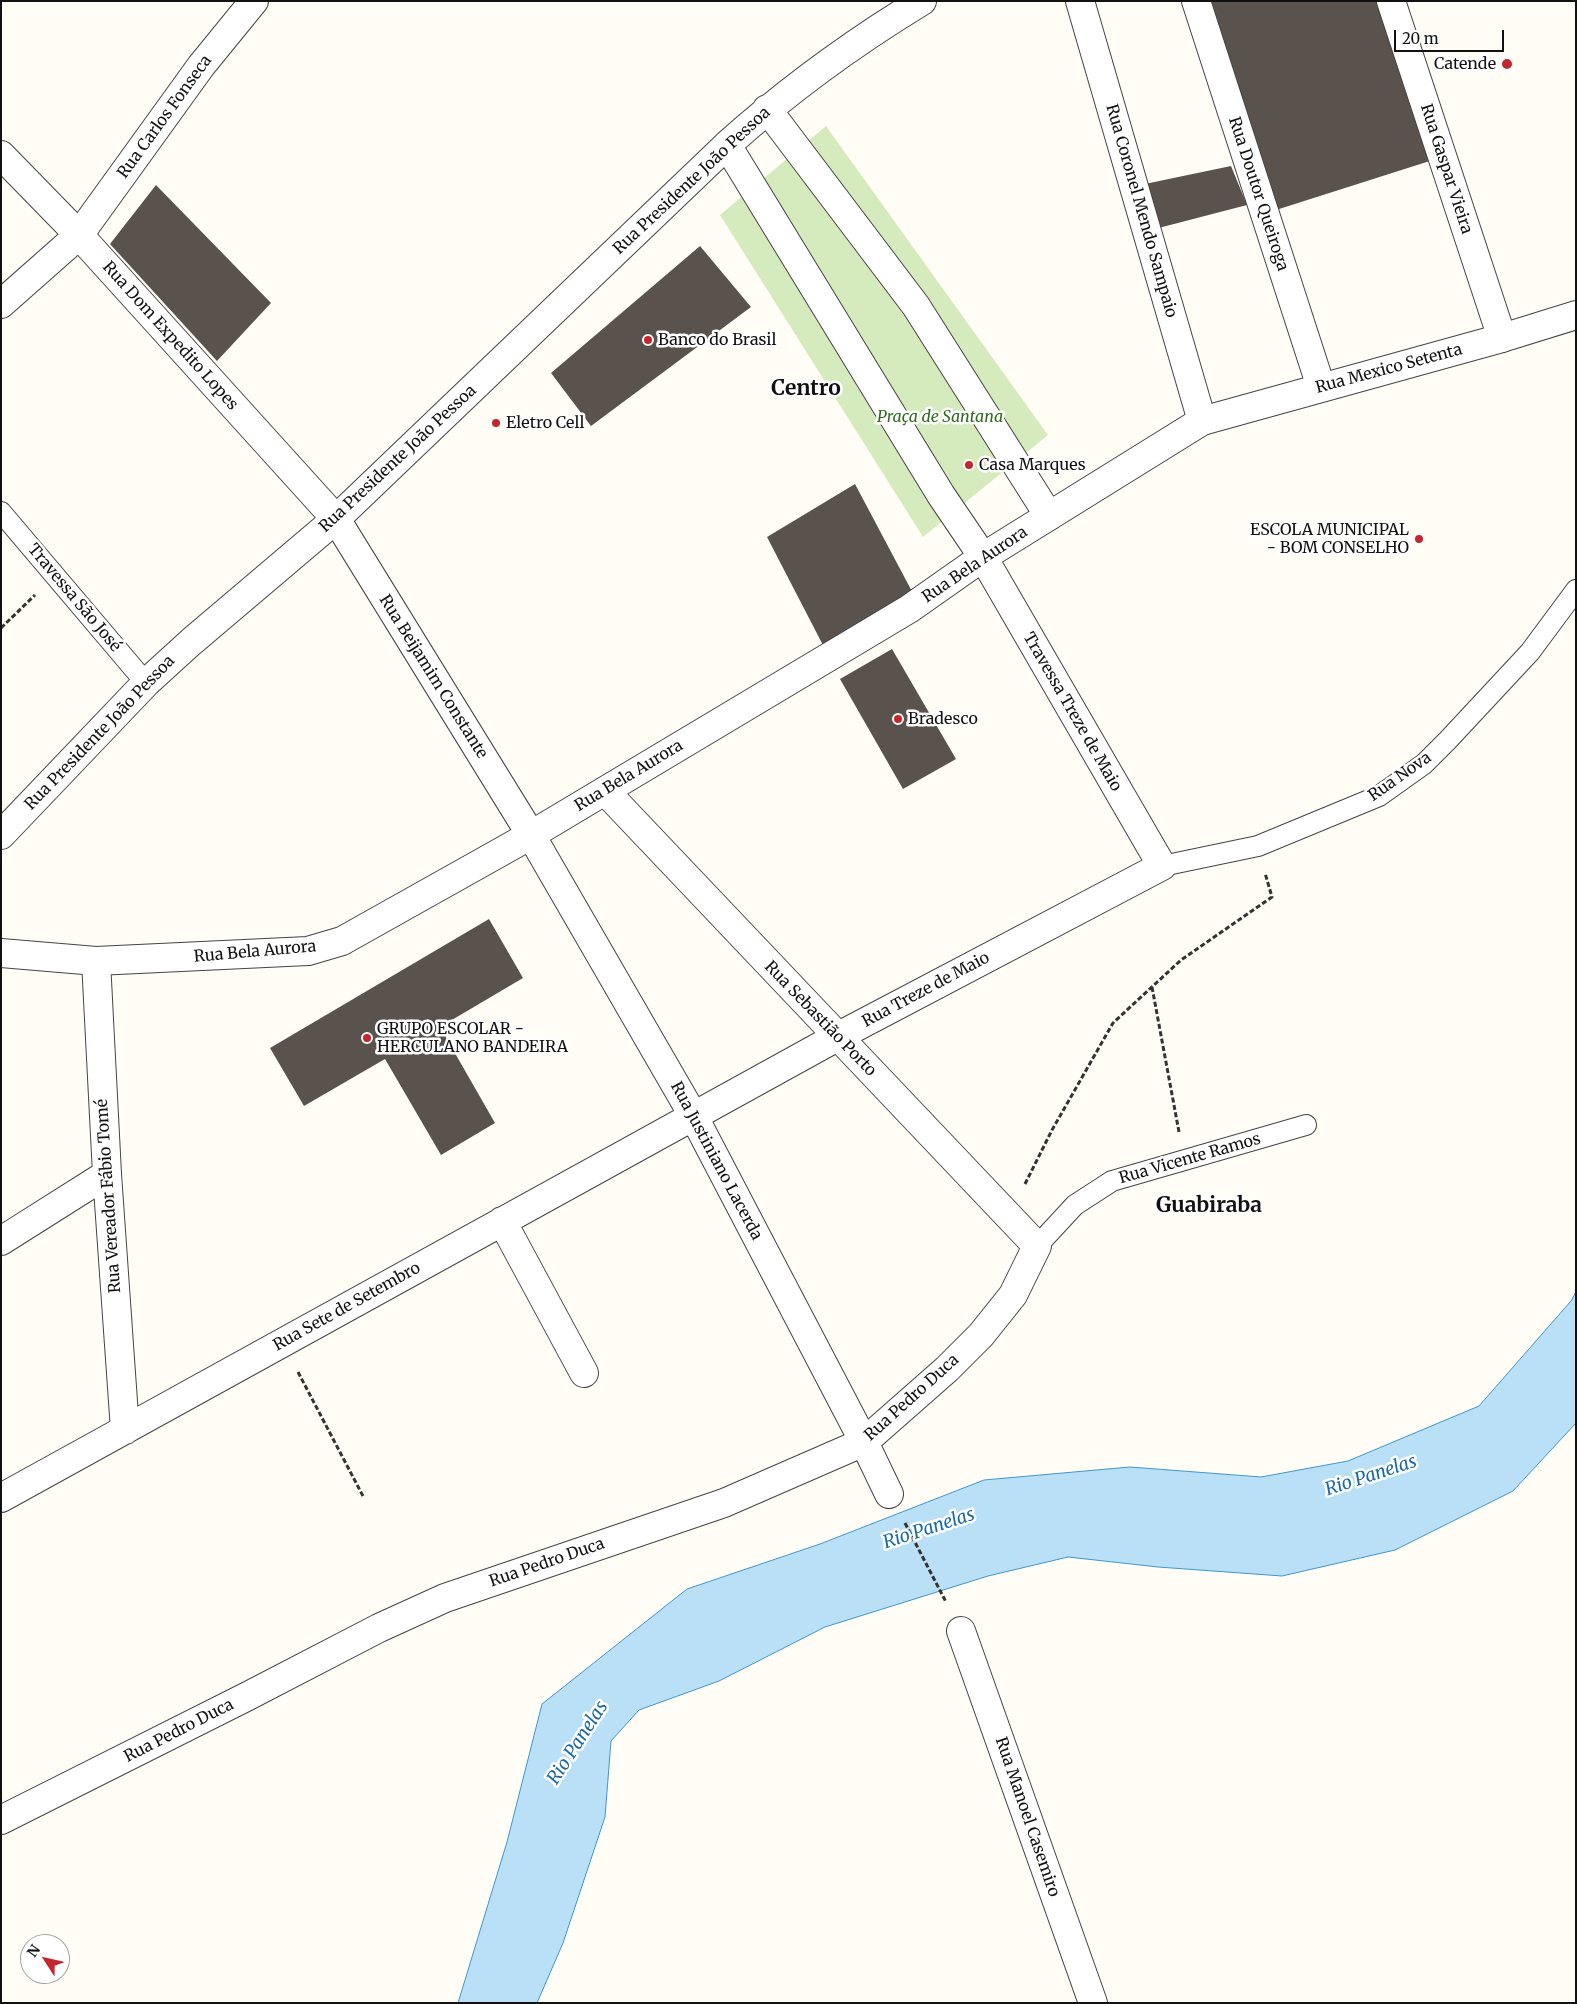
<!DOCTYPE html>
<html>
<head>
<meta charset="utf-8">
<style>
  body { margin:0 }
  #map { position:relative; width:1577px; height:2004px; overflow:hidden; background:#fffdf5; font-family:Merriweather,serif }
  canvas { display:block }
  .frame { position:absolute; inset:0; border:2px solid #111; pointer-events:none }
  .north { position:absolute; left:20px; top:1934px; width:50px; height:50px; box-sizing:border-box; background:#fff; border:1px solid #a0a0a0; border-radius:50%; rotate:305deg; font-size:14px; font-weight:700; line-height:20px; text-align:center; color:#111 }
  .north::after { content:''; display:block; margin:auto; width:18px; height:22px; background:#c4262e; clip-path:polygon(50% 0,100% 100%,50% 72%,0 100%) }
  .scale { position:absolute; left:1394px; top:30px; width:110px; height:22px; box-sizing:border-box; border:2px solid #111; border-top:0; padding-left:6px; font-size:15px; line-height:18px; white-space:nowrap; color:#111; -webkit-text-stroke:4px #fff; paint-order:stroke }
</style>
</head>
<body>
<div id="map">
<canvas width="1577" height="2004"></canvas>
<div class="frame"></div>
<div class="north">N</div>
<div class="scale">20 m</div>
</div>
<script>
const ctx = document.querySelector('canvas').getContext('2d');
ctx.lineJoin = 'round';
function fillPath(path, color) { ctx.fillStyle = color; ctx.fill(path, 'evenodd'); }
function trace(path, color, width, dash) { ctx.strokeStyle = color; ctx.lineWidth = width; ctx.lineCap = dash ? 'butt' : 'round'; ctx.setLineDash(dash || []); ctx.stroke(path); }
function write(font, color, halo, rows, align = 'center') {
  ctx.font = font + ' Merriweather,serif'; ctx.lineWidth = 5; ctx.setLineDash([]); ctx.textBaseline = 'middle'; ctx.strokeStyle = halo; ctx.fillStyle = color; for (const [text, x, y, turn = 0] of rows) {
    ctx.save(); ctx.translate(x, y); ctx.rotate((+turn || 0) * Math.PI / 180); ctx.textAlign = isNaN(turn) ? turn : align; if (halo) ctx.strokeText(text, 0, 0); ctx.fillText(text, 0, 0); ctx.restore();
  }
}
fillPath(new Path2D(`
  M826 126 1048 435 923 537 720 215Z`), '#d5ebbd');
const water = new Path2D(`
  M1576 1292V1423L1513 1491 1395 1550 1282 1576 1158 1567 1068 1557 988 1576 825 1627 719 1681 639 1710 611 1741 605 1817 563 1943 537 2003H458L507 1842 542 1704 687 1589 820 1544 984 1480 1130 1467 1261 1477 1348 1461 1479 1406 1571 1301Z`);
fillPath(water, '#b9e0f7');
trace(water, '#3f96cf', 1);
fillPath(new Path2D(`
  M1207 1H1382L1436 159 1276 210Z
  M1231 166 1247 205 1147 231 1140 185Z
  M156 185 271 303 217 361 110 244Z
  M700 246 751 307 591 426 551 373Z
  M855 484 916 599 825 649 767 537Z
  M892 649 956 759 903 789 840 679Z
  M489 919 523 978 440 1027 495 1123 441 1155 385 1059 304 1106 270 1048Z`), '#5a524d');
const service = new Path2D(`
  M1 512 146 683
  M1162 866 1258 846 1379 796 1424 764 1448 740 1530 652 1576 590
  M1037 1246 1075 1205 1112 1181 1306 1125`);
const minor = new Path2D(`
  M1080 1 1202 421
  M1196 1 1321 387
  M1391 1 1502 338
  M767 109 916 306 1049 516
  M1 304 79 235 201 66 254 1
  M1 835 146 683 191 642 336 519 727 145C787 91 853 43 922 1
  M531 835 694 1117 864 1442 889 1494
  M96 961 107 1174 125 1430
  M502 1221 584 1373
  M1 1241 107 1174
  M1 1498 837 1037 1162 866 983 557 941 495 727 145
  M961 1631 1093 2003
  M1 1820 246 1697 379 1628 445 1598 724 1503 864 1442 947 1369 981 1335 1013 1295 1037 1246 605 791`);
const tertiary = new Path2D(`
  M1 155 79 235 336 519 531 835
  M1 953 96 961 308 951 342 941 531 835 909 609 983 557 1202 421 1502 338 1576 315`);
trace(service, '#444', 22);
trace(minor, '#444', 30);
trace(tertiary, '#444', 30);
trace(new Path2D(`
  M1 628 35 595
  M1152 987 1179 1132
  M1025 1184 1052 1130 1113 1023 1181 960 1272 897 1265 873
  M298 1372 364 1498
  M905 1523 946 1602`), '#333', 3, [5, 2.5]);
trace(service, '#fff', 20);
trace(minor, '#fff', 28);
trace(tertiary, '#fff', 28);
for (const [x, y, r, color] of [
  [1507,64,6,"#c4262e"],
  [648,340,5,"#c4262e"],
  [496,423,5,"#c4262e"],
  [969,465,5,"#c4262e"],
  [1419,539,5,"#c4262e"],
  [898,719,5,"#c4262e"],
  [367,1038,5,"#c4262e"]
]) { const dot = new Path2D(); dot.arc(x, y, r, 0, 2 * Math.PI); ctx.fillStyle = color; ctx.fill(dot); trace(dot, '#fff', 2); }
write('16px', '#111', '#fff', [
  ["Catende",1496,64,"right"],
  ["Banco do Brasil",658,340],
  ["Eletro Cell",506,423],
  ["Casa Marques",979,465],
  ["ESCOLA MUNICIPAL",1409,530,"right"],
  ["- BOM CONSELHO",1409,548,"right"],
  ["Bradesco",908,719],
  ["GRUPO ESCOLAR -",377,1029],
  ["HERCULANO BANDEIRA",377,1047]
], 'left');
write('16px', '#111', '#fff', [
  ["Rua Carlos Fonseca",165,117,-54],
  ["Rua Gaspar Vieira",1446,169,72],
  ["Rua Presidente João Pessoa",692,181,-43],
  ["Rua Doutor Queiroga",1258,194,72],
  ["Rua Coronel Mendo Sampaio",1141,211,74],
  ["Rua Dom Expedito Lopes",170,336,48],
  ["Rua Mexico Setenta",1389,369,-15],
  ["Rua Presidente João Pessoa",398,459,-43],
  ["Rua Bela Aurora",975,565,-34],
  ["Travessa São José",74,598,50],
  ["Rua Beijamim Constante",433,677,58],
  ["Travessa Treze de Maio",1072,712,60],
  ["Rua Presidente João Pessoa",100,733,-46],
  ["Rua Bela Aurora",629,776,-31],
  ["Rua Nova",1400,777,-35],
  ["Rua Bela Aurora",255,952,-5],
  ["Rua Treze de Maio",926,990,-28],
  ["Rua Sebastião Porto",820,1019,46],
  ["Rua Vicente Ramos",1190,1159,-16],
  ["Rua Justiniano Lacerda",716,1161,62],
  ["Rua Vereador Fábio Tomé",109,1196,-94],
  ["Rua Sete de Setembro",347,1307,-29],
  ["Rua Pedro Duca",912,1398,-42],
  ["Rua Pedro Duca",547,1563,-19],
  ["Rua Pedro Duca",179,1731,-27],
  ["Rua Manoel Casemiro",1027,1817,71]
]);
write('italic 16px', '#2f6b1f', '#fff', [
  ["Praça de Santana",940,417]
]);
write('italic 18px', '#1768a6', '#fff', [
  ["Rio Panelas",1371,1476,-18],
  ["Rio Panelas",929,1529,-18],
  ["Rio Panelas",578,1743,-57]
]);
write('bold 21px', '#111', '#fff', [
  ["Centro",806,389],
  ["Guabiraba",1209,1206]
]);
</script>
</body>
</html>
